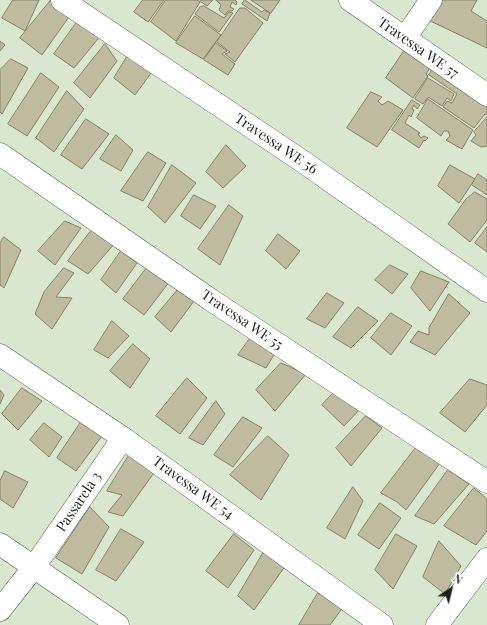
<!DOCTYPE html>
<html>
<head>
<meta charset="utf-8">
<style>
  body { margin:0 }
  #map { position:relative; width:487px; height:625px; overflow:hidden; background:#d9e7ce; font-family:"Playfair Display",serif }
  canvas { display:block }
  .north { position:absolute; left:431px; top:569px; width:40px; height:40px; -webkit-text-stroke:3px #fff; paint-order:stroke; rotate:35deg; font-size:11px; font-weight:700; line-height:16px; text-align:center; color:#1b2017 }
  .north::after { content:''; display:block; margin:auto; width:14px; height:18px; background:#1b2017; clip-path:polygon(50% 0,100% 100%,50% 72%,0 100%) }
</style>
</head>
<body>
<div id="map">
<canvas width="487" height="625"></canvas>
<div class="north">N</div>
</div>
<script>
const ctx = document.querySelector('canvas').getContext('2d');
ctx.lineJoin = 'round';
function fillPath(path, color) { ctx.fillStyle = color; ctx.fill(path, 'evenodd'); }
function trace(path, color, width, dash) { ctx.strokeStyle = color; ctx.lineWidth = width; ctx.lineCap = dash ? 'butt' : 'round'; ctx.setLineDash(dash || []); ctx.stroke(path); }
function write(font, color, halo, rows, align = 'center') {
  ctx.font = font + ' "Playfair Display",serif'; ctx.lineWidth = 4; ctx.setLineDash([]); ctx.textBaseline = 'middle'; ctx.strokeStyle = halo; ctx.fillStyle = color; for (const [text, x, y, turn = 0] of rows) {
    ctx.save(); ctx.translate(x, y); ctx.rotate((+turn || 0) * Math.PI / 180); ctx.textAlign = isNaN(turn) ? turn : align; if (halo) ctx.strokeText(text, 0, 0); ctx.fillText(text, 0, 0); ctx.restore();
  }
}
const building = new Path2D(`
  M13 0H39L25 31 2 18Z
  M51 0H57L71 14 42 55 20 38Z
  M143 0H164L148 22 134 12Z
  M166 0H197L200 2 176 41 151 22Z
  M201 0H213L207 6 200 1Z
  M216 0H235L237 2 236 5 232 2 230 7 234 9 232 11H228L225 15 219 10 221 5Z
  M245 0 262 12 264 10 270 13 267 21 242 4Z
  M251 0H280L271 13Z
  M438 0H477L471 11 487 21V48L424 18Z
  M204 6 224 18 229 12 233 13 219 32 195 14 200 7Z
  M240 8H245L263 23 235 62 225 54 230 52 217 42Z
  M195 16 221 35 203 59 176 43Z
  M80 18 102 34 74 68 54 54Z
  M0 41 5 45 0 51Z
  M216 43 227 51 222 54 235 64 228 75 204 60Z
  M105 44 117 61 90 98 74 83Z
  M404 51 430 68 426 74 428 76 413 98 386 78Z
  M130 52 154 69 135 95 114 78Z
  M11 59 28 68 2 114 0 112V70Z
  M433 68 487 106V115L485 114 474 128 443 107 447 101 452 103 457 94 429 75Z
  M41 73 59 87 27 136 8 124Z
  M428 78 454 94 451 101 447 98 442 106 428 97 423 104 415 99Z
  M67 91 84 109 54 152 36 138Z
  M371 92 382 97 378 101 382 105 388 101 403 110 377 147 347 128Z
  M428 99 473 130 462 149 446 140 450 136 448 131H444L441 136 417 118Z
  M412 100 420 105 417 109 414 105 412 109 414 110 411 117 409 115 405 123 420 133 418 134 421 138 424 136 428 138 425 141 424 140 419 148 392 130Z
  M487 117V146L481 147 471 141 476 135 474 132Z
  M86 119 109 134 82 169 61 155Z
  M116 135 133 150 121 171 100 159Z
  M226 145 246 166 223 188 206 172Z
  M148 152 166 163 143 201 121 191Z
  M172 165 196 183 165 223 148 207Z
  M450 165 475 179 459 203 438 186Z
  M478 174 487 180V195L472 185Z
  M475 192 487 199V220L470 242 448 224 466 199Z
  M194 195 216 206 200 229 181 216Z
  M229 205 243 216 220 265 198 249Z
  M65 221 81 228 55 265 38 251Z
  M94 227 116 242 88 274 68 261Z
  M487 227V252L475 243Z
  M278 234 300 251 286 269 266 251Z
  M4 237 21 250 4 288 0 285V243Z
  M121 251 137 263 116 293 101 280Z
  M149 265 170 281 144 315 123 299Z
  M390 265 408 274 392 294 375 280Z
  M64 268 74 273 56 297 72 298 52 329 35 314 44 292Z
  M421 271 449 282 430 311 411 288Z
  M181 286 197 297 171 332 155 317Z
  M327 293 344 303 325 328 307 319Z
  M449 294 470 313 435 355 410 342 418 331 429 335V328Z
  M358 307 378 321 351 348 333 337Z
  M391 313 412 326 391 355 371 338Z
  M112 321 129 336 108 358 94 350Z
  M252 336 277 350 266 368 238 355Z
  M133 344 150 359 130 388 110 371Z
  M281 363 306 374 275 411 256 390Z
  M187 378 207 398 180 434 156 416Z
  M470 379 487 385V405L465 432 440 413Z
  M339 387 363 406 344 426 322 405Z
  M22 388 42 401 18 430 2 414Z
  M0 390 4 395 0 404Z
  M216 401 225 414 203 445 189 438Z
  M85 416 105 432 76 471 57 458Z
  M366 416 382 428 351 466 336 448Z
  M243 417 262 428 233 467 214 455Z
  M44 423 62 437 49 457 30 440Z
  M268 436 289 455 261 500 230 475Z
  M421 441 440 463 406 510 397 502 381 493Z
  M131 452 156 470 123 516 108 512 122 495 107 491Z
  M448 470 469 484 434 524 415 516Z
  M5 471 28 482 13 508 0 499V481Z
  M353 487 363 501 345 539 327 528Z
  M474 488 487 499V531L476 545 444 526Z
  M380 503 401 518 379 549 358 535Z
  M90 507 109 527 82 574 56 558Z
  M121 529 144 542 116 581 96 570Z
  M234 534 254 550 228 588 206 571Z
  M396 534 417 546 393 589 375 570Z
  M439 541 461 566 445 594 423 577Z
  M266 548 286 565 254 610 238 596Z
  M318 593 344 606 330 625H299Z`);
fillPath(building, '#bfbba0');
trace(building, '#848167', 1);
const minor = new Path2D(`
  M62 0 302 161 487 291
  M350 0 487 95
  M405 38 431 0
  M0 154 211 300 487 482
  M0 610 34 567 123 438`);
const major = new Path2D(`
  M0 355 123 438 382 625
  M0 544 118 625
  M437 625 487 559`);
trace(minor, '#56624c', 23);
trace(major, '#56624c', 23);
trace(minor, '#fff', 22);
trace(major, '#fff', 22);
write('14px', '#1b2017', '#fff', [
  ["Travessa WE 57",418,48,35],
  ["Travessa WE 56",276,144,34],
  ["Travessa WE 55",242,320,34],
  ["Travessa WE 54",193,488,36],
  ["Passarela 3",79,502,-56]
]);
</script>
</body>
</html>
